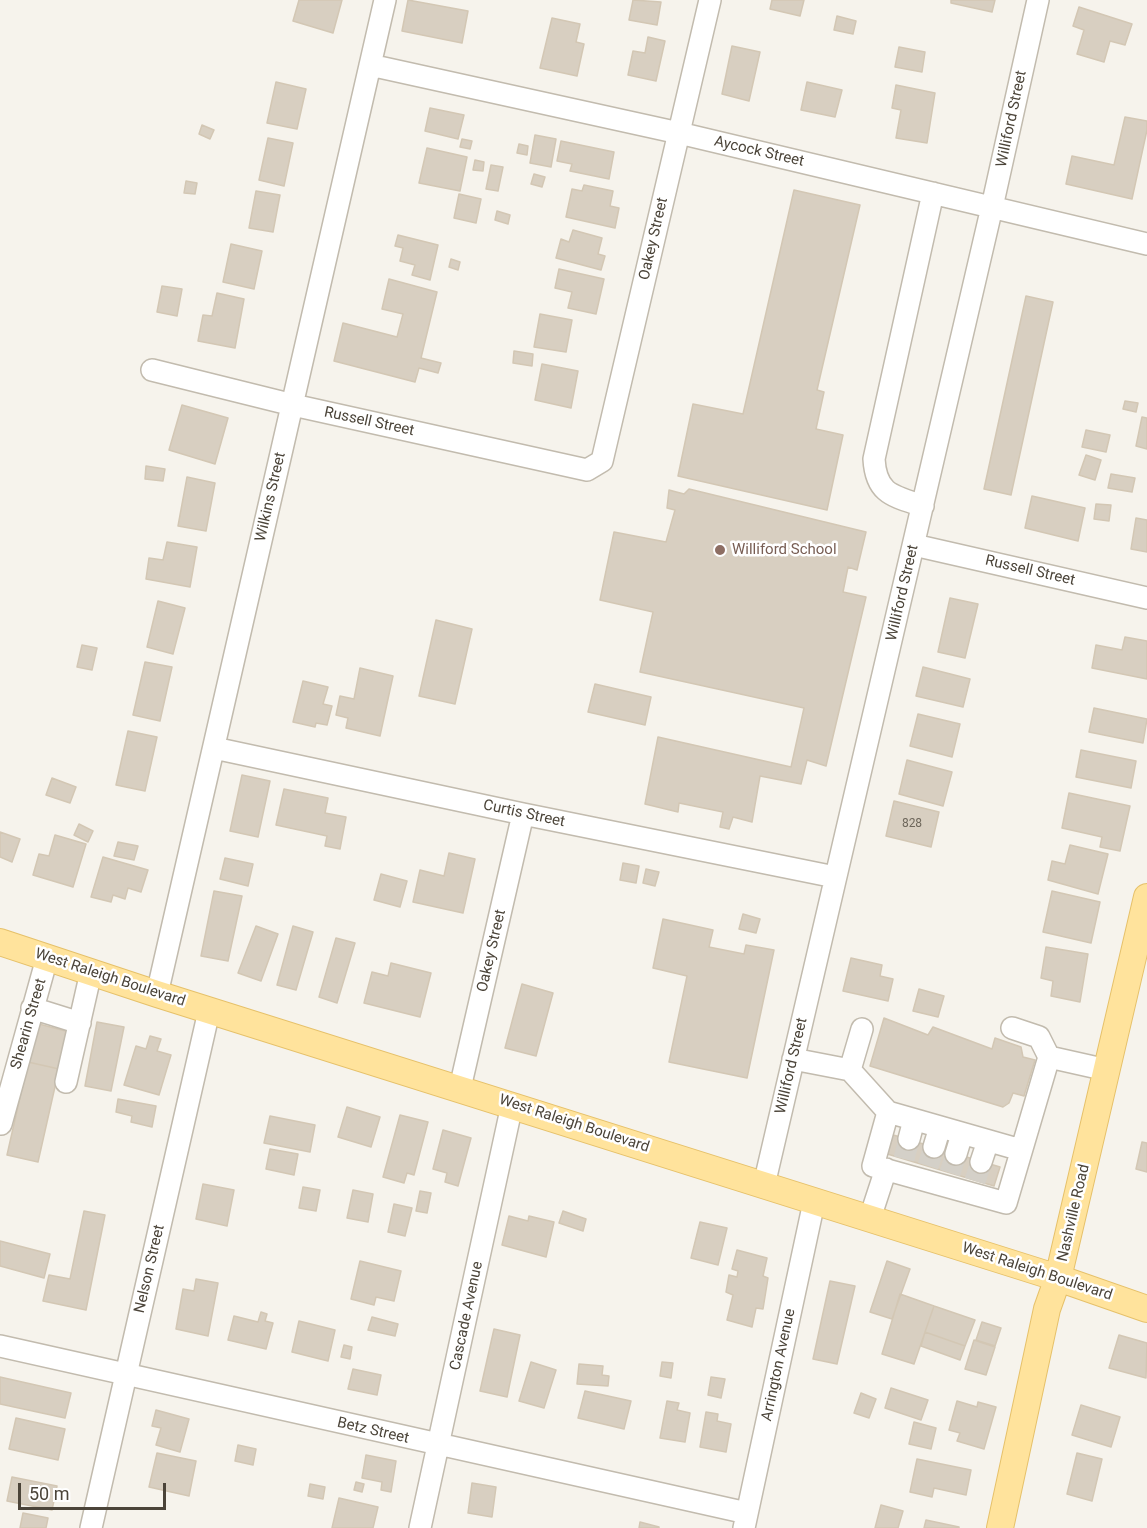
<!DOCTYPE html>
<html>
<head>
<meta charset="utf-8">
<style>
  body { margin:0 }
  #map { position:relative; width:1147px; height:1528px; overflow:hidden; background:#f6f3ec; font-family:Roboto,sans-serif }
  canvas { display:block }
  .scale { position:absolute; left:18px; top:1483px; width:148px; height:27px; box-sizing:border-box; border:3px solid #4b4439; border-top:0; padding-left:8px; font-size:18px; line-height:21px; white-space:nowrap; color:#4b4439; -webkit-text-stroke:4px #fff; paint-order:stroke }
</style>
</head>
<body>
<div id="map">
<canvas width="1147" height="1528"></canvas>
<div class="scale">50 m</div>
</div>
<script>
const ctx = document.querySelector('canvas').getContext('2d');
ctx.lineJoin = 'round';
function fillPath(path, color) { ctx.fillStyle = color; ctx.fill(path, 'evenodd'); }
function trace(path, color, width, dash) { ctx.strokeStyle = color; ctx.lineWidth = width; ctx.lineCap = dash ? 'butt' : 'round'; ctx.setLineDash(dash || []); ctx.stroke(path); }
function write(font, color, halo, rows, align = 'center') {
  ctx.font = font + ' Roboto,sans-serif'; ctx.lineWidth = 5; ctx.setLineDash([]); ctx.textBaseline = 'middle'; ctx.strokeStyle = halo; ctx.fillStyle = color; for (const [text, x, y, turn = 0] of rows) {
    ctx.save(); ctx.translate(x, y); ctx.rotate((+turn || 0) * Math.PI / 180); ctx.textAlign = isNaN(turn) ? turn : align; if (halo) ctx.strokeText(text, 0, 0); ctx.fillText(text, 0, 0); ctx.restore();
  }
}
const building = new Path2D(`
  M299 0H342L333 33 293 21Z
  M408 0 468 11 462 43 402 31Z
  M633 0 661 2 657 25 629 20Z
  M772 0H804L800 16 770 9Z
  M951 0H995L992 12 951 3Z
  M1079 7 1132 24 1125 45 1110 41 1104 62 1077 54 1084 30 1073 26Z
  M837 16 856 21 853 34 834 30Z
  M552 18 580 24 576 42 584 44 577 76 540 68Z
  M648 37 665 41 656 81 628 75 633 51 645 53Z
  M732 46 760 52 749 101 722 94Z
  M899 47 925 52 922 72 895 67Z
  M276 82 306 89 297 129 267 123Z
  M807 82 842 90 835 117 801 110Z
  M896 85 935 93 927 143 896 138 901 110 892 108Z
  M430 108 464 115 458 139 425 131Z
  M1125 117 1147 121V130L1132 199 1066 184 1072 156 1114 165Z
  M202 125 214 130 210 139 199 134Z
  M535 135 556 139 551 167 530 163Z
  M268 138 293 143 284 186 259 180Z
  M462 139 472 141 470 149 460 147Z
  M561 141 614 152 609 179 570 171 572 164 557 161Z
  M519 144 528 146 527 155 517 153Z
  M427 148 467 157 460 191 419 183Z
  M475 160 484 162 483 171 473 170Z
  M491 165 503 167 498 191 486 189Z
  M534 174 545 177 542 187 531 184Z
  M186 181 197 183 195 194 184 193Z
  M584 185 613 191 610 206 619 208 615 228 566 217 572 189 582 191Z
  M794 190 860 205 817 390 824 392 816 429 843 435 827 510 678 476 693 404 743 414Z
  M256 191 280 195 273 232 249 228Z
  M459 194 481 199 476 223 454 218Z
  M497 211 510 215 508 224 495 220Z
  M573 230 602 238 598 254 605 256 601 270 556 258 561 239 569 242Z
  M398 235 438 245 430 280 412 275 415 265 400 261 403 248 395 246Z
  M231 244 262 251 254 289 223 282Z
  M451 259 460 262 458 270 449 267Z
  M559 269 604 279 596 314 568 308 572 292 555 288Z
  M389 279 437 292 421 358 441 363 438 373 419 368 415 382 334 361 343 323 397 337 403 314 382 309Z
  M162 286 182 289 177 316 157 312Z
  M217 293 244 299 235 348 198 341 203 315 212 316Z
  M1026 296 1053 302 1011 495 984 489Z
  M540 314 572 320 566 352 534 347Z
  M514 351 533 354 532 366 513 363Z
  M542 364 578 371 571 408 535 400Z
  M1125 401 1138 403 1136 412 1123 409Z
  M182 405 228 418 215 464 169 450Z
  M1142 417 1147 418V449L1136 446Z
  M1086 430 1110 435 1106 452 1082 447Z
  M1086 455 1101 460 1095 480 1079 475Z
  M146 466 165 469 163 481 145 479Z
  M1111 474 1135 478 1132 492 1108 488Z
  M187 477 215 483 206 531 178 526Z
  M689 489 866 532 857 570 848 567 843 592 866 597 826 766 807 760 801 784 760 776 752 822 733 817 729 829 720 827 723 812 679 803 678 812 645 804 658 737 791 767 804 708 640 672 653 612 600 600 614 532 666 542 675 510 667 508 669 490 684 494Z
  M1032 496 1085 508 1078 541 1025 528Z
  M1096 504 1111 505 1109 521 1094 519Z
  M1136 518 1147 520V552L1131 549Z
  M167 542 197 547 190 587 146 579 149 558 163 560Z
  M950 598 978 604 965 658 938 652Z
  M158 601 185 608 173 654 147 647Z
  M436 620 472 629 455 704 419 696Z
  M1125 637 1147 641V679L1092 668 1096 645 1122 650Z
  M82 645 97 648 92 670 77 667Z
  M145 662 172 667 160 721 133 715Z
  M923 667 970 679 963 707 916 696Z
  M360 668 393 676 380 736 346 728 348 718 336 715 340 696 354 699Z
  M303 681 328 687 323 704 332 706 327 725 316 723 315 727 293 722Z
  M595 684 651 697 645 725 588 712Z
  M1094 708 1147 719 1143 743 1089 732Z
  M918 714 960 724 952 757 910 746Z
  M128 731 157 737 145 791 116 785Z
  M1081 750 1136 761 1131 788 1076 777Z
  M907 760 952 772 943 806 899 794Z
  M242 775 270 781 258 837 230 831Z
  M52 778 76 787 70 803 46 795Z
  M284 789 328 798 325 813 346 817 340 849 325 846 327 836 276 825Z
  M1069 793 1130 806 1120 851 1100 847 1102 837 1062 828Z
  M894 801 939 812 931 847 886 836Z
  M79 824 93 831 88 842 74 835Z
  M0 832 20 839 12 862 0 857Z
  M55 835 86 844 73 887 33 875 39 854 49 856Z
  M118 842 138 846 134 860 114 856Z
  M1070 845 1108 854 1098 894 1048 880 1052 861 1065 864Z
  M449 853 475 859 463 913 413 902 420 870 444 876Z
  M103 857 148 870 141 892 128 888 125 899 113 895 111 902 91 897Z
  M225 858 253 864 248 886 220 879Z
  M623 863 639 866 636 883 620 880Z
  M646 869 659 872 655 886 643 883Z
  M381 874 407 881 400 907 374 900Z
  M214 891 242 896 228 961 201 956Z
  M1052 891 1100 902 1091 943 1043 932Z
  M743 914 760 919 756 933 739 929Z
  M663 919 713 930 709 947 744 954 746 945 774 950 747 1078 669 1062 687 976 653 968Z
  M256 926 278 934 261 981 238 973Z
  M293 926 313 932 296 990 277 985Z
  M336 938 355 943 337 1003 319 997Z
  M1046 947 1088 954 1080 1002 1051 996 1053 981 1041 978Z
  M851 958 882 965 880 976 893 979 888 1001 843 991Z
  M391 963 431 973 420 1017 364 1003 372 972 388 976Z
  M522 984 553 993 536 1056 505 1048Z
  M919 989 944 996 938 1017 913 1011Z
  M884 1018 928 1035 933 1027 992 1049 995 1038 1021 1047 1023 1057 1035 1060 1024 1096 1013 1093 1009 1103 1003 1107 870 1066Z
  M97 1022 124 1027 111 1091 85 1086Z
  M39 1024 73 1033 59 1069 28 1062Z
  M150 1036 161 1039 157 1051 171 1055 159 1095 124 1085 136 1046 146 1049Z
  M28 1062 59 1069 38 1162 7 1155Z
  M118 1099 156 1106 152 1127 131 1122 132 1116 116 1112Z
  M347 1107 380 1117 371 1147 338 1137Z
  M400 1115 428 1122 414 1175 407 1173 404 1183 383 1177Z
  M270 1116 315 1125 310 1152 264 1143Z
  M443 1130 471 1138 458 1186 445 1182 447 1173 433 1169Z
  M890 1134 1000 1167 994 1186 884 1153Z
  M1142 1142 1147 1143V1172L1136 1169Z
  M270 1149 298 1154 294 1175 266 1169Z
  M203 1184 234 1190 227 1226 196 1219Z
  M303 1187 320 1190 316 1211 299 1208Z
  M353 1190 373 1194 368 1222 347 1218Z
  M420 1191 431 1193 427 1213 416 1211Z
  M394 1204 412 1208 405 1236 388 1232Z
  M84 1211 105 1215 86 1310 43 1301 49 1275 70 1279Z
  M563 1211 586 1219 583 1231 559 1223Z
  M509 1216 528 1221 529 1216 554 1222 546 1257 502 1245Z
  M700 1222 727 1228 718 1265 691 1258Z
  M0 1241 50 1254 44 1278 0 1266Z
  M737 1250 767 1258 763 1276 768 1278 763 1309 756 1308 752 1327 727 1320 733 1295 726 1292 729 1275 737 1277 738 1271 732 1269Z
  M360 1261 401 1271 394 1301 376 1297 374 1305 351 1299Z
  M887 1261 910 1269 892 1319 870 1312Z
  M196 1279 218 1283 208 1336 176 1329 183 1289 194 1291Z
  M830 1281 855 1286 837 1364 813 1359Z
  M900 1294 934 1306 914 1364 882 1354Z
  M934 1306 975 1320 965 1346 925 1332Z
  M261 1312 267 1314 265 1321 273 1323 266 1349 228 1340 234 1316 258 1322Z
  M372 1317 398 1324 395 1336 368 1330Z
  M299 1321 335 1330 328 1361 292 1352Z
  M982 1322 1001 1328 995 1346 976 1340Z
  M494 1329 520 1335 507 1397 480 1391Z
  M925 1332 965 1346 960 1360 921 1346Z
  M1119 1335 1147 1343 1146 1378 1109 1368Z
  M974 1340 995 1347 986 1375 965 1369Z
  M344 1345 352 1347 350 1359 341 1357Z
  M531 1362 556 1370 544 1408 519 1401Z
  M662 1362 673 1363 671 1378 660 1376Z
  M579 1364 603 1366 602 1375 609 1376 608 1386 577 1384Z
  M353 1369 381 1375 377 1395 348 1389Z
  M0 1377 71 1393 65 1418 0 1404Z
  M711 1377 725 1379 721 1398 708 1395Z
  M891 1388 928 1400 921 1420 885 1408Z
  M585 1391 631 1401 624 1429 578 1418Z
  M861 1393 876 1399 869 1418 854 1413Z
  M667 1401 679 1403 677 1410 690 1413 685 1442 660 1438Z
  M957 1401 977 1407 978 1402 996 1407 984 1449 957 1441 960 1433 949 1430Z
  M1081 1405 1120 1417 1111 1447 1072 1435Z
  M156 1410 189 1419 180 1452 156 1445 161 1428 152 1426Z
  M706 1412 718 1414 717 1421 731 1424 726 1452 700 1447Z
  M16 1418 65 1429 58 1460 9 1449Z
  M914 1422 936 1428 931 1449 909 1444Z
  M238 1445 256 1449 253 1465 235 1461Z
  M157 1453 196 1461 189 1496 149 1487Z
  M1077 1453 1102 1459 1092 1501 1067 1494Z
  M366 1455 396 1461 391 1492 381 1490 382 1482 362 1478Z
  M917 1459 971 1470 966 1495 934 1488 932 1497 910 1492Z
  M12 1477 57 1486 52 1510 7 1501Z
  M356 1482 364 1484 362 1492 354 1490Z
  M472 1483 496 1487 492 1517 468 1513Z
  M310 1484 325 1487 323 1499 308 1496Z
  M339 1498 378 1507 373 1528H332Z
  M881 1505 903 1511 898 1528H875Z
  M23 1513 48 1518 46 1528H20Z
  M926 1520 959 1527V1528H924Z
  M640 1522 659 1527V1528H639Z`);
fillPath(building, '#d8cfc1');
trace(building, '#d3c7b4', 1.5);
trace(new Path2D(`
  M904 1159 909 1139
  M928 1166 934 1147
  M950 1173 956 1154
  M975 1181 981 1162`), '#d4d0c8', 21, [21, 10]);
const minor = new Path2D(`
  M370 65 679 133 1147 244
  M152 370 293 405 587 470 602 461 710 0
  M923 506C893 496 876 494 874 459L933 193
  M914 545 1147 598
  M214 748 523 814 835 877
  M157 994 385 0
  M32 1008 80 1023
  M1012 1028 1039 1037 1049 1057
  M793 1059 850 1070 888 1112
  M850 1070 862 1029
  M66 1082 91 972
  M460 1088 523 814
  M1 1124 47 958
  M909 1139 914 1120
  M934 1147 940 1127
  M1021 1150 888 1112 873 1166 1006 1203 1049 1057 1107 1070
  M956 1154 962 1134
  M981 1162 988 1141
  M764 1185 992 207 1038 0
  M870 1218 886 1169
  M0 1346 747 1513
  M91 1528 209 1011
  M420 1528 512 1105
  M744 1528 814 1202`);
const major = new Path2D(`
  M0 942 157 994 1058 1278 1147 1309
  M1000 1528 1047 1309 1058 1278 1147 897`);
trace(minor, '#c2bbae', 24);
trace(major, '#e6c16a', 28);
trace(minor, '#fff', 21);
trace(major, '#ffe39c', 26);
for (const [x, y, r, color] of [
  [720,550,6,"#8d6e63"]
]) { const dot = new Path2D(); dot.arc(x, y, r, 0, 2 * Math.PI); ctx.fillStyle = color; ctx.fill(dot); trace(dot, '#fff', 2); }
write('12px', '#6e675b', null, [
  ["828",912,824]
]);
write('15px', '#4b4439', '#fff', [
  ["Williford Street",1012,119,-78],
  ["Aycock Street",759,152,13],
  ["Oakey Street",654,239,-77],
  ["Russell Street",369,422,12],
  ["Wilkins Street",271,497,-77],
  ["Russell Street",1030,571,13],
  ["Williford Street",903,593,-77],
  ["Curtis Street",524,814,12],
  ["Oakey Street",492,951,-77],
  ["West Raleigh Boulevard",110,978,18],
  ["Shearin Street",29,1024,-74],
  ["Williford Street",792,1066,-77],
  ["West Raleigh Boulevard",574,1124,18],
  ["Nashville Road",1074,1213,-77],
  ["Nelson Street",150,1269,-77],
  ["West Raleigh Boulevard",1037,1272,18],
  ["Cascade Avenue",467,1316,-78],
  ["Arrington Avenue",779,1365,-78],
  ["Betz Street",373,1431,13]
]);
write('15px', '#785e54', '#fff', [
  ["Williford School",732,550]
], 'left');
</script>
</body>
</html>
